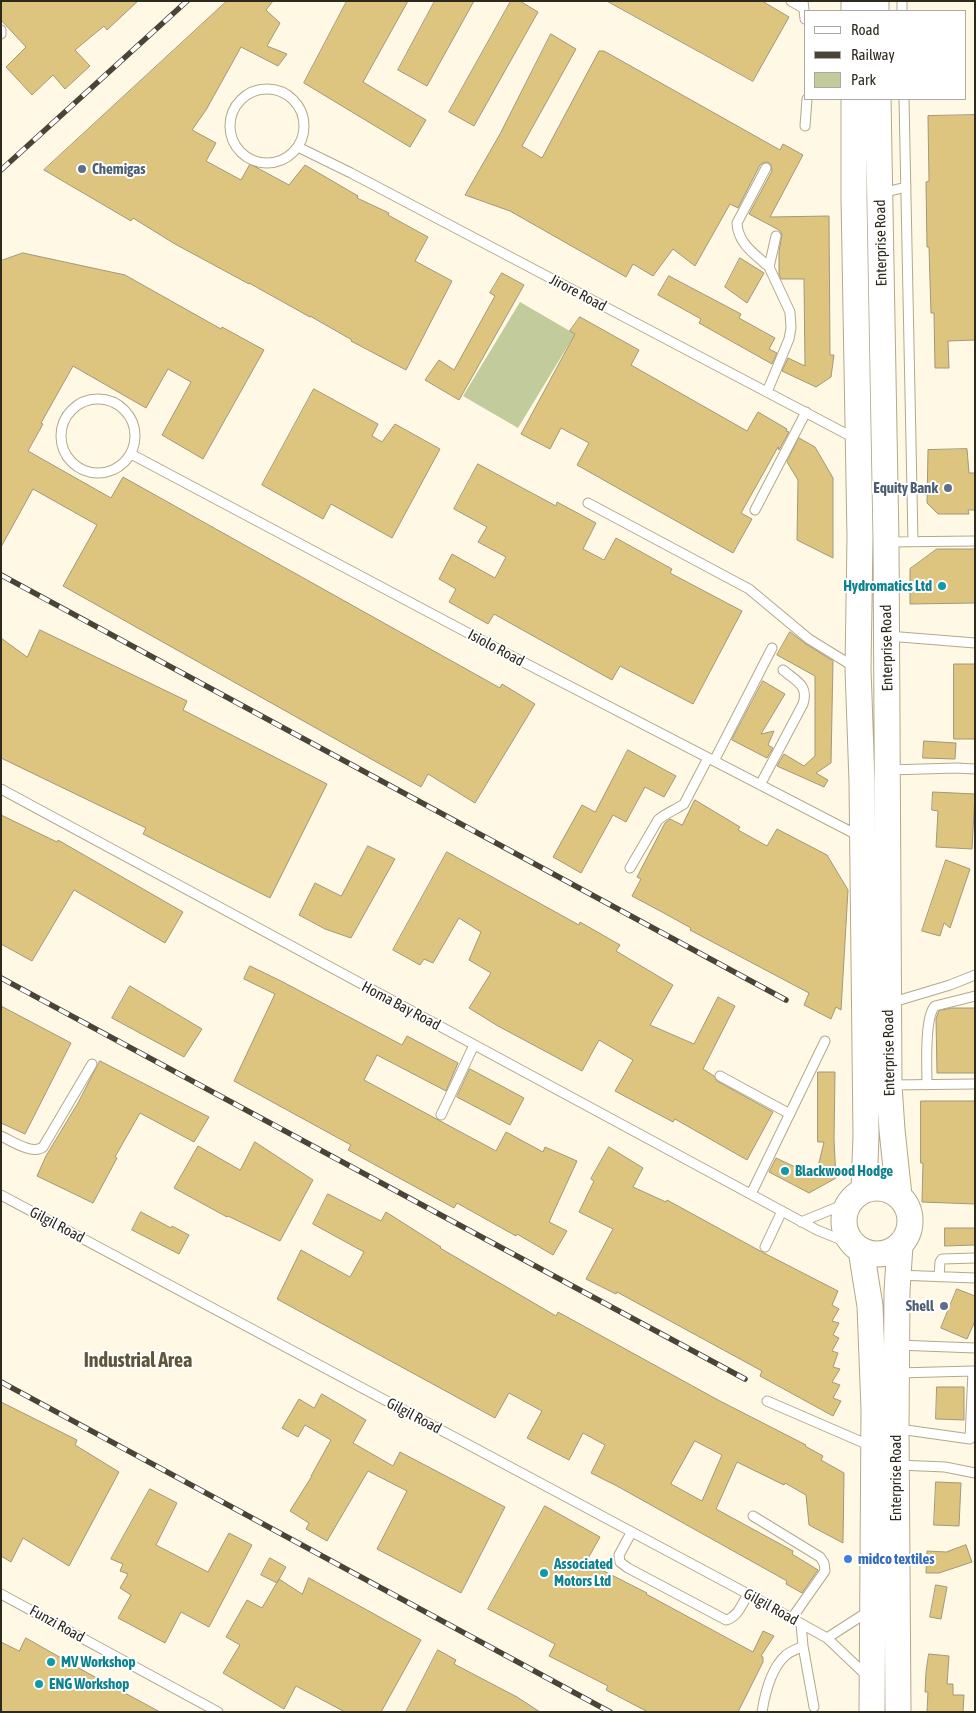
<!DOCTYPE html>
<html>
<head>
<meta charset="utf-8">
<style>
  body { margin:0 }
  #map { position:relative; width:976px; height:1713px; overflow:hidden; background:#fef8e4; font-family:"Asap Condensed",sans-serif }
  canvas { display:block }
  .frame { position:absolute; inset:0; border:2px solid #2e291d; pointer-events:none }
  .legend { position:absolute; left:804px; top:10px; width:162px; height:90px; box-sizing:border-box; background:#fff; border:1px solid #aba9a5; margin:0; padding:6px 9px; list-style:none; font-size:15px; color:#2e291d }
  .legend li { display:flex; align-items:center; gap:10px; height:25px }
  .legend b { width:25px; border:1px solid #aba9a5 }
</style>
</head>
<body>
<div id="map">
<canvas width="976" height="1713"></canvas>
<div class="frame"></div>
<ul class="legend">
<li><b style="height:6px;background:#fff"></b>Road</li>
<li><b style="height:6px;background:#494437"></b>Railway</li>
<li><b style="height:14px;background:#c2cb9c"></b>Park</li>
</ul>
</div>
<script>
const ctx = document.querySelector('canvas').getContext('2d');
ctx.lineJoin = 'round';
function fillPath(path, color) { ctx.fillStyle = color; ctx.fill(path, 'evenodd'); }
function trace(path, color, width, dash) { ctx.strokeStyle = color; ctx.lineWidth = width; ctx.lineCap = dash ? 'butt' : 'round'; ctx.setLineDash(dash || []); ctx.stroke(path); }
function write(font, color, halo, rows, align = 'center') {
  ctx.font = font + ' "Asap Condensed",sans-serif'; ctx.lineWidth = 4; ctx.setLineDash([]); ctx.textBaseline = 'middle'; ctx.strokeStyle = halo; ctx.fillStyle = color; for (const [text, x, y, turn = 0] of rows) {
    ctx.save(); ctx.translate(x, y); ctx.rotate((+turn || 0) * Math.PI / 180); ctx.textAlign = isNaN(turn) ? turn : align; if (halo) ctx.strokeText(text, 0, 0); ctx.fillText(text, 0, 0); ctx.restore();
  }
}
fillPath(new Path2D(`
  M520 302 575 334 518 428 463 396Z`), '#c2cb9c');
const building = new Path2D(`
  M1 1H138L107 30 104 26 75 50 90 66 65 89 53 75 32 95 6 67 26 47 1 20Z
  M227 1H273L266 10 280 23 267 46 287 54 278 66 241 47 206 110 192 130 216 143 206 161 241 180 250 164 289 185 305 165 358 196 357 198 389 213 388 215 428 237 415 261 452 281 406 370 351 341 352 340 310 316V317L249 283V284L175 244 133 218 131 221 44 170Z
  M347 1H408L363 82 426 120 410 147 304 83Z
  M435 1H474L427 86 398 70Z
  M511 1H520L538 12 474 126 449 112Z
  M607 1H762L789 17 753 81Z
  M551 34 576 49 522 146 542 158 599 51H604L780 150 783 144 803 155 770 217 829 216 830 355H834L831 377 816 387 782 371 788 358 805 366 804 279H781L779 274V252L782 234 779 230 749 214 772 171 771 165 768 162 763 163 760 165 738 208 730 204 695 266 673 249 653 276 633 264 626 277 510 211 465 195 500 134Z
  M975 115V340L948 341 949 368H935L934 313H931L929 247H927L926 182 929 181 928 116Z
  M23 253 125 275 221 329 222 327 264 350 203 459 162 435 191 382 168 369 146 408 73 366 41 423 43 424 28 451 111 498 123 477 500 688 502 684 535 704 475 803 428 774 421 787 63 586 97 525 33 489 1 547V261Z
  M740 258 764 273 747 303 725 287Z
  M502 273 524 285 459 400 425 380 439 360 454 370 495 296 490 293Z
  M669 276 741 314 739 318 775 338 769 349 777 353 772 364 699 323 701 319 658 295Z
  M580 317 639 350 631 365 747 431 758 412 787 429 786 431 789 432 779 450 778 447 741 513 752 519 733 553 577 465 589 443 561 428 550 449 521 434 575 334 570 331Z
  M314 389 378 424 372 436 382 442 395 424 440 449 392 538 331 504 323 519 262 485Z
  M799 438 815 447 833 478V558L797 540 798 480 787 462Z
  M967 449 969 473H975V510H968L969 514H938L927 503 928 450Z
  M478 464 556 506 557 502 596 523 583 549 604 560 616 538 672 569 670 573 742 611 693 704 620 666 612 680 494 614 488 624 449 602 456 589 439 579 452 554 495 578 506 557 478 542 487 527 454 509Z
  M937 549H975V603L910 604V569Z
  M40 630 187 701 183 710 327 784 270 898 143 834 146 828 1 758V638L27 657Z
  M790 632 806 644 833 661 831 763 816 773 828 780 824 787 777 766 784 754 804 766 815 756V676L777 655Z
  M954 664H975V739H954Z
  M763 681 785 694 761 734 774 731 768 745 773 748 767 758 732 740Z
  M924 741 956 743 955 759 923 758Z
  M628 750 676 776 664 797 645 787 626 822 613 815 581 873 553 857 582 805 595 812Z
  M933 792 975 794 972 849 936 847 938 811 932 810Z
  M695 800 740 827 738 830 767 846 777 829 827 855 848 890 841 1010 836 1007 831 1019 804 1005 809 993 690 930 691 928 662 912 632 896 641 879 637 877 665 823 670 819 682 825Z
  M1 815 57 842 58 840 183 912 165 943 74 890 32 961 1 944Z
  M368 846 395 859 351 938 325 929 299 915 315 883 341 896Z
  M447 852 579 925 580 922 620 945 616 951 673 985 650 1025 694 1044 718 997 735 1006 703 1069 714 1076 717 1081 773 1112 747 1160 675 1119 673 1122 615 1091 633 1060 599 1040 582 1071 498 1026 469 1008 491 973 469 960 481 932 459 918 433 963 424 959 420 965 393 950Z
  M946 860 970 869 950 928 944 923 940 936 922 931Z
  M250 966 281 981 402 1045 407 1036 458 1063 446 1091 377 1055 364 1080 496 1151 506 1132 543 1152 545 1147 577 1161 549 1222 567 1231 553 1255 517 1234 516 1236 457 1203 454 1208 348 1150 351 1145 234 1081 275 994 244 979Z
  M130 986 202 1029 184 1057 112 1018Z
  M1 1006 71 1043 25 1134 1 1123Z
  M952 1008H975V1073H937L936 1018 939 1011Z
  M100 1061 209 1117 194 1142 140 1113 115 1157 117 1158 93 1203 37 1176 46 1156 78 1103Z
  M470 1069 524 1098 510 1125 457 1097Z
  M818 1072H835L834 1140 836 1178 809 1193 769 1172 776 1158 806 1172 818 1167 824 1142H818Z
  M921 1101H975V1204L922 1202 923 1163H921Z
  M255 1142 313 1180 280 1241 228 1216 227 1217 174 1188 198 1146 240 1170Z
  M609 1147 643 1168 633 1187 666 1202 667 1200 762 1252 838 1291 832 1305 839 1309 832 1321 839 1323 833 1335 839 1338 832 1351 838 1353 833 1367 840 1369 832 1382 840 1385 833 1398 841 1401 833 1416 760 1376 762 1371 617 1292 616 1294 586 1279 613 1229 579 1212 594 1181 591 1179Z
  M328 1194 381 1221 386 1212 441 1247 440 1248 556 1316 558 1312 718 1400 806 1445 805 1446 823 1456 821 1460 844 1473 843 1543 809 1525 806 1495 785 1483 784 1485 737 1462 716 1509 793 1551 792 1554 818 1570 802 1593 786 1584 787 1581 617 1486 591 1473 605 1445 583 1433 569 1460 527 1438 542 1411 509 1393 495 1418 277 1299 301 1250 350 1277 364 1252 313 1224ZM695 1441 722 1455 702 1501 671 1484Z
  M141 1212 171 1228 172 1226 189 1235 179 1254 132 1230Z
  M945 1228H975V1245L945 1246Z
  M957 1289 975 1296V1321L967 1339 941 1328Z
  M937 1387H964V1420L936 1419Z
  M322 1394 366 1420 353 1443 393 1466 400 1452 505 1507 461 1593 377 1549 407 1491 368 1471 327 1541 306 1529 309 1523 290 1511 312 1476H311L331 1440 305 1425 298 1437 282 1428 299 1399 314 1408Z
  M1 1402 77 1440 75 1445 119 1472 69 1566 23 1538 11 1562 1 1556Z
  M936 1482 961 1483 959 1526 934 1525Z
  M150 1489 177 1503 156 1545 208 1572 229 1533 252 1545 209 1627 181 1612 165 1643 118 1618 131 1595 120 1588 128 1574 120 1571 123 1564 111 1559Z
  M545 1506 600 1537 586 1562 647 1593 646 1594 753 1652 763 1631 774 1636 761 1656 763 1657V1662L738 1712H648L606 1690 608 1686 549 1656 555 1644 488 1609Z
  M966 1545 972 1562 939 1573H926L927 1551 946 1552Z
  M270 1558 286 1567 277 1583 261 1575Z
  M309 1578 421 1640 381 1712H345L296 1686 284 1709 223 1673 240 1645 226 1637 247 1600 262 1608 279 1579 302 1594Z
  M936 1585 947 1587 941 1619 930 1617Z
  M26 1638 84 1671 160 1712H1V1642L19 1651Z
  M438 1650 456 1660 454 1664 517 1697 540 1712H406Z
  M929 1654 949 1656 947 1684H953V1695H964L963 1712H927L928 1692H925L926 1672Z`);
fillPath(building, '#ddc57f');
trace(building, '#a2987a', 1);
const lane = new Path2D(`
  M791 1 803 8
  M803 1 805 19
  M902 1V11
  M1 30V34
  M230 126a37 37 0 1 1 74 0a37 37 0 1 1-74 0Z
  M904 99 913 541
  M805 126 807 99
  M298 147 351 173 856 439
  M766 168 737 223C738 244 755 254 769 267
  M882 193 906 187
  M767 392 789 339 791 328 790 312 769 267 776 236
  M61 436a37 37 0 1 1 74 0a37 37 0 1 1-74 0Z
  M131 454 498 649 861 837
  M588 503 749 589 809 639 856 668
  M755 510 806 412
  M886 542 975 541
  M888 636 975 643
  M714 761 772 648
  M889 770 956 768 975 769
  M760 785 803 704C809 685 796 681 783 670
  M1 789 817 1230 854 1245
  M630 868 658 820C666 813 675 810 684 804L708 758
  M890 1003 950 985 975 975
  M720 1076 790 1114
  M890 1085 975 1084
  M927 1085C927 1069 924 1017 935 1006L975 996
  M441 1115 474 1045
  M1 1136C12 1141 32 1155 43 1147L92 1064
  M751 1194 825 1041
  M1 1195 748 1594 827 1638 867 1676
  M801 1222 850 1202
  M765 1247 782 1211
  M898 1275 975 1278
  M939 1277 940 1262 942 1259 975 1258
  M897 1345 975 1348
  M898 1373 973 1371 970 1439 899 1429
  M767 1401 871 1446
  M898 1465 945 1467 975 1473
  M753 1516 820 1557 824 1563 825 1571 792 1618
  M631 1533 619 1555 620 1562 628 1568 726 1620C738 1617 742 1604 748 1594
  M1 1594 218 1712
  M801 1624 803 1646 814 1707
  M827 1638 869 1611
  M762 1712C765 1693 771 1669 785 1656 790 1651 798 1649 803 1646`);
const secondary = new Path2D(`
  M854 1V11
  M876 1V11
  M854 99V197L860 537 858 669 862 782 866 1136 864 1190
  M878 99 886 542 889 1085 892 1130 899 1196
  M844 1221a33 33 0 1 1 66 0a33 33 0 1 1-66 0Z
  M861 1250 870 1306 874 1409 872 1712
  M898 1712 896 1428 897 1291 900 1245`);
trace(lane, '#b3a98a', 11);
trace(secondary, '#b3a98a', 27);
trace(lane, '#fff', 9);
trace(secondary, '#fff', 25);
const rail = new Path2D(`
  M1 170 187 1
  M1 575 786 1000
  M1 978 745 1379
  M1 1382 610 1712`);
trace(rail, '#494437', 5.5);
trace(rail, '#fff', 4, [11]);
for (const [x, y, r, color] of [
  [82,169,5,"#5c6f8a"],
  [948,488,5,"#5c6f8a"],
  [942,586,5,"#0f9aa8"],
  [785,1171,5,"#0f9aa8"],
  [944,1306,5,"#5c6f8a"],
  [848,1559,5,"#3f7fe0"],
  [544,1573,5,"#0f9aa8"],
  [51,1662,5,"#0f9aa8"],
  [39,1684,5,"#0f9aa8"]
]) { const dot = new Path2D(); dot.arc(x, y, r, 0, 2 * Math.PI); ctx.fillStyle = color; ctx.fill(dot); trace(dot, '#fff', 2); }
write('bold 15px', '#4e5e75', '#fff', [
  ["Chemigas",92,169,"left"],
  ["Equity Bank",938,488],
  ["Shell",934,1306]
], 'right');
write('15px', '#2e291d', '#fff', [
  ["Enterprise Road",881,243,-91],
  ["Jirore Road",578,293,28],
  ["Isiolo Road",496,648,28],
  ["Enterprise Road",887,648,-91],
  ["Homa Bay Road",401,1006,28],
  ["Enterprise Road",889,1053,-91],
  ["Gilgil Road",57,1225,28],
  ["Gilgil Road",414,1416,28],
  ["Enterprise Road",896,1478,-90],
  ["Gilgil Road",771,1607,29],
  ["Funzi Road",57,1624,29]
]);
write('bold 15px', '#0d838f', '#fff', [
  ["Hydromatics Ltd",932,586,"right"],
  ["Blackwood Hodge",795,1171],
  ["Associated",554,1564],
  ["Motors Ltd",554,1581],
  ["MV Workshop",61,1662],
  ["ENG Workshop",49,1684]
], 'left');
write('bold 15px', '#366cbe', '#fff', [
  ["midco textiles",858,1559]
], 'left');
write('bold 20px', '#5f5539', '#fff', [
  ["Industrial Area",138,1361]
]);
</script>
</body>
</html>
